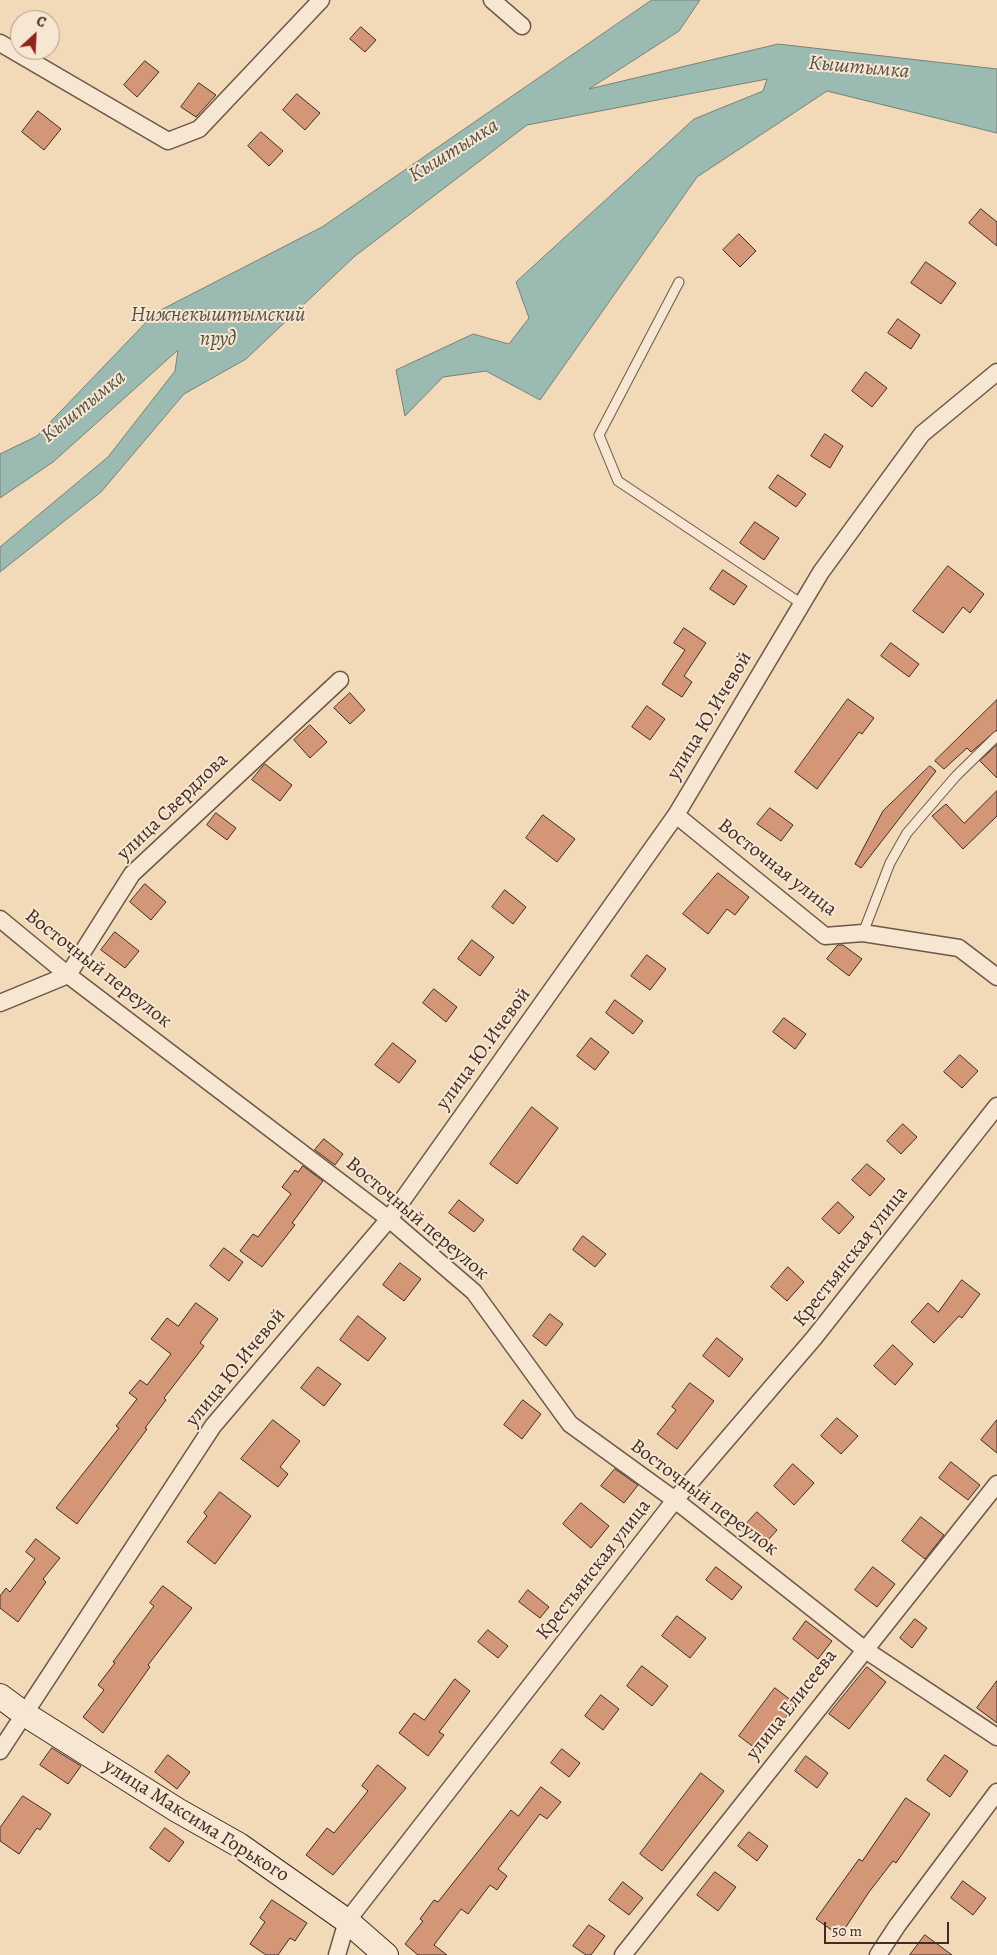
<!DOCTYPE html>
<html>
<head>
<meta charset="utf-8">
<style>
  body { margin:0 }
  #map { position:relative; width:997px; height:1955px; overflow:hidden; background:#f2d9b8; font-family:Alegreya,serif }
  canvas { display:block }
  .north { position:absolute; left:10px; top:10px; width:50px; height:50px; box-sizing:border-box; background:#f7e6d1; border:1px solid #ae9c8c; border-radius:50%; rotate:25deg; font-size:14px; font-weight:700; line-height:20px; text-align:center; color:#402c24 }
  .north::after { content:''; display:block; margin:auto; width:18px; height:22px; background:#8f2418; clip-path:polygon(50% 0,100% 100%,50% 72%,0 100%) }
  .scale { position:absolute; left:824px; top:1922px; width:125px; height:22px; box-sizing:border-box; border:2px solid #402c24; border-top:0; padding-left:6px; font-size:15px; line-height:18px; white-space:nowrap; color:#402c24; -webkit-text-stroke:4px #f7e6d1; paint-order:stroke }
</style>
</head>
<body>
<div id="map">
<canvas width="997" height="1955"></canvas>
<div class="north">С</div>
<div class="scale">50 m</div>
</div>
<script>
const ctx = document.querySelector('canvas').getContext('2d');
ctx.lineJoin = 'round';
function fillPath(path, color) { ctx.fillStyle = color; ctx.fill(path, 'evenodd'); }
function trace(path, color, width, dash) { ctx.strokeStyle = color; ctx.lineWidth = width; ctx.lineCap = dash ? 'butt' : 'round'; ctx.setLineDash(dash || []); ctx.stroke(path); }
function write(font, color, halo, rows, align = 'center') {
  ctx.font = font + ' Alegreya,serif'; ctx.lineWidth = 4; ctx.setLineDash([]); ctx.textBaseline = 'middle'; ctx.strokeStyle = halo; ctx.fillStyle = color; for (const [text, x, y, turn = 0] of rows) {
    ctx.save(); ctx.translate(x, y); ctx.rotate((+turn || 0) * Math.PI / 180); ctx.textAlign = isNaN(turn) ? turn : align; if (halo) ctx.strokeText(text, 0, 0); ctx.fillText(text, 0, 0); ctx.restore();
  }
}
const water = new Path2D(`
  M652 0H700L679 31 589 89 778 44 997 69V133L827 91 697 177 540 400 486 371 443 377 405 416 396 370 473 334 509 344 529 318 516 282 694 119 763 91 767 79 527 125 355 256 246 359 184 394 101 492 0 572V547L108 457 175 371 178 350 53 462 0 498V454L37 436 155 313 322 227Z`);
fillPath(water, '#9bbab1');
trace(water, '#778179', 1);
const building = new Path2D(`
  M361 27 376 40 365 52 350 39Z
  M145 61 159 72 137 97 124 85Z
  M199 83 216 95 196 117 181 107Z
  M297 94 320 113 305 130 283 110Z
  M38 111 61 129 44 150 22 132Z
  M261 132 283 151 269 166 248 146Z
  M981 209 997 222V246L969 223Z
  M739 234 756 251 740 267 723 250Z
  M926 262 956 283 941 304 911 283Z
  M898 319 920 335 911 349 888 333Z
  M866 372 887 388 872 407 852 391Z
  M825 434 843 446 830 468 811 456Z
  M778 475 806 494 796 507 769 488Z
  M755 522 779 538 764 560 740 543Z
  M948 566 984 594 970 613 963 607 943 633 913 611Z
  M723 570 747 586 734 605 710 589Z
  M684 628 706 643 684 676 692 682 682 697 662 684 685 650 674 643Z
  M891 643 919 664 909 677 881 656Z
  M350 693 365 710 350 724 334 708Z
  M848 699 874 718 862 734 859 732 817 789 795 772Z
  M997 700V730L971 752 967 748 944 769 935 761Z
  M647 706 665 719 650 740 632 727Z
  M310 725 327 742 310 758 294 740Z
  M997 745V778L980 761Z
  M265 764 292 785 280 801 252 780Z
  M930 766 936 771 861 868 855 864 883 811Z
  M997 791V816L963 849 932 816 946 804 964 823Z
  M770 808 793 825 781 841 757 824Z
  M216 813 236 828 227 840 207 825Z
  M543 815 575 839 557 862 526 838Z
  M718 873 749 897 735 915 727 909 708 934 683 914Z
  M145 884 166 902 151 920 130 902Z
  M505 890 526 907 513 924 492 907Z
  M115 932 139 951 125 968 101 950Z
  M472 940 494 957 480 976 458 959Z
  M838 945H843L862 959 849 976 827 959Z
  M647 955 666 969 650 990 631 976Z
  M434 989 457 1007 446 1022 423 1003Z
  M615 1000 643 1021 633 1034 606 1013Z
  M784 1018 806 1034 795 1049 773 1032Z
  M591 1038 609 1052 595 1070 577 1056Z
  M393 1043 416 1061 399 1083 375 1065Z
  M960 1055 978 1071 962 1088 944 1072Z
  M532 1107 558 1128 517 1184 490 1164Z
  M903 1124 917 1137 901 1154 887 1141Z
  M324 1139 343 1154 335 1165 315 1150Z
  M867 1164 885 1179 870 1196 852 1180Z
  M303 1166 323 1181 292 1223 295 1225 262 1267 240 1251 253 1234 258 1237 291 1194 282 1187 295 1170 298 1172Z
  M459 1200 484 1220 474 1232 449 1213Z
  M838 1202 854 1217 839 1234 822 1219Z
  M583 1236 606 1254 595 1267 573 1250Z
  M224 1248 243 1262 229 1281 210 1266Z
  M400 1263 421 1279 404 1301 383 1285Z
  M788 1267 804 1282 787 1301 771 1287Z
  M962 1280 980 1294 962 1318 959 1316 934 1343 911 1322 928 1303 938 1312Z
  M196 1303 218 1319 200 1343 204 1346 164 1398 166 1400 145 1428 147 1429 77 1524 56 1508 119 1428 116 1426 137 1399 129 1393 140 1380 147 1385 171 1354 151 1339 167 1318 178 1326Z
  M550 1314 563 1324 546 1346 533 1336Z
  M358 1316 386 1338 368 1361 340 1340Z
  M717 1338 743 1359 729 1377 703 1356Z
  M893 1345 913 1364 895 1385 874 1366Z
  M318 1367 341 1384 324 1406 301 1388Z
  M690 1383 714 1401 677 1449 657 1434 676 1410 672 1407Z
  M523 1400 541 1414 522 1439 504 1425Z
  M837 1418 858 1436 841 1454 821 1436Z
  M273 1420 300 1441 280 1467 288 1474 278 1487 241 1459Z
  M997 1420V1453L981 1440Z
  M951 1462 980 1485 968 1500 939 1478Z
  M793 1464 814 1483 794 1505 774 1486Z
  M615 1469 638 1485 624 1503 601 1486Z
  M220 1492 251 1516 215 1564 187 1542 207 1516 204 1513Z
  M581 1503 609 1526 591 1548 563 1524Z
  M757 1512 777 1530 761 1548 741 1530Z
  M921 1517 944 1535 925 1559 902 1541Z
  M36 1539 60 1558 43 1579 46 1582 18 1622 0 1608V1596L6 1588 10 1592 35 1559 26 1552Z
  M716 1567 742 1587 732 1600 706 1580Z
  M873 1567 895 1584 877 1607 855 1590Z
  M163 1586 192 1608 148 1665 150 1667 103 1733 83 1717 104 1690 98 1685 115 1663 113 1662 154 1606 150 1603Z
  M528 1590 549 1607 540 1618 519 1602Z
  M677 1616 706 1638 690 1658 662 1636Z
  M915 1619 927 1628 912 1648 900 1638Z
  M806 1621 832 1641 818 1659 793 1639Z
  M488 1630 508 1646 498 1658 478 1642Z
  M642 1666 668 1686 652 1706 627 1686Z
  M867 1667 886 1682 849 1729 829 1714Z
  M455 1679 470 1691 439 1732 444 1735 428 1756 399 1733 414 1713 424 1720Z
  M997 1681V1723L977 1708Z
  M775 1688 796 1704 759 1751 739 1736Z
  M601 1695 619 1709 603 1730 585 1716Z
  M52 1748 81 1766 68 1784 40 1765Z
  M562 1749 580 1763 569 1777 551 1763Z
  M168 1755 190 1772 177 1789 155 1772Z
  M945 1755 968 1771 950 1797 927 1780Z
  M806 1756 828 1773 817 1788 795 1771Z
  M378 1765 406 1788 333 1875 306 1855 327 1828 334 1833 368 1791 362 1786Z
  M701 1773 724 1791 662 1871 640 1854Z
  M541 1787 561 1802 547 1819 540 1814 498 1869 507 1876 497 1890 490 1885 468 1914 461 1909 434 1945 447 1955H418L405 1944 423 1921 420 1919 434 1900 438 1902 511 1810 518 1816Z
  M23 1796 51 1814 40 1830 37 1828 19 1854 0 1841V1828Z
  M906 1798 930 1814 896 1863 893 1861 869 1892 840 1936 816 1919 859 1859 862 1861Z
  M165 1828 184 1842 169 1862 150 1848Z
  M749 1832 768 1846 757 1861 738 1846Z
  M715 1872 736 1887 718 1911 697 1895Z
  M963 1881 986 1898 973 1915 951 1898Z
  M623 1882 643 1898 629 1915 609 1900Z
  M272 1900 307 1923 295 1941 290 1938 278 1955H266L250 1944 265 1922 260 1918Z
  M589 1925 605 1936 591 1955H586L573 1946Z
  M925 1935 952 1955H910Z`);
fillPath(building, '#d39676');
trace(building, '#402c24', 1);
const lane = new Path2D(`
  M679 282 599 435 618 481 802 604
  M863 933 890 863 907 833 956 776 997 736`);
const street = new Path2D(`
  M492 0 522 26
  M0 43 168 141 199 129 321 0
  M676 815 825 936 863 933 959 948 997 977
  M0 919 68 975 389 1219 474 1292 570 1424 675 1500 864 1649 997 1737
  M0 1003 68 975 132 874 340 680
  M0 1751 213 1426 389 1219 676 815 821 572 922 434 997 372
  M337 1955 347 1921 675 1500 814 1338 997 1106
  M623 1955 997 1484
  M878 1955 897 1926 997 1792`);
const secondary = new Path2D(`
  M0 1696 23 1713 177 1810 239 1845 347 1921 386 1955`);
trace(lane, '#6c5749', 11);
trace(street, '#6c5749', 19);
trace(secondary, '#402c24', 26);
trace(lane, '#f7e6d1', 9);
trace(street, '#f7e6d1', 16);
trace(secondary, '#f7e6d1', 24);
write('20px', '#402c24', '#f7e6d1', [
  ["улица Ю.Ичевой",710,716,-59],
  ["улица Свердлова",173,807,-44],
  ["Восточная улица",777,868,38],
  ["Восточный переулок",98,969,38],
  ["улица Ю.Ичевой",484,1049,-54],
  ["Восточный переулок",417,1219,40],
  ["Крестьянская улица",851,1257,-52],
  ["улица Ю.Ичевой",236,1368,-51],
  ["Восточный переулок",704,1498,37],
  ["Крестьянская улица",594,1570,-52],
  ["улица Елисеева",792,1705,-52],
  ["улица Максима Горького",196,1821,32]
]);
write('italic 21px', '#575047', '#f7e6d1', [
  ["Кыштымка",859,68,5],
  ["Кыштымка",454,151,-32],
  ["Нижнекыштымский",218,316],
  ["пруд",218,340],
  ["Кыштымка",84,407,-39]
]);
</script>
</body>
</html>
